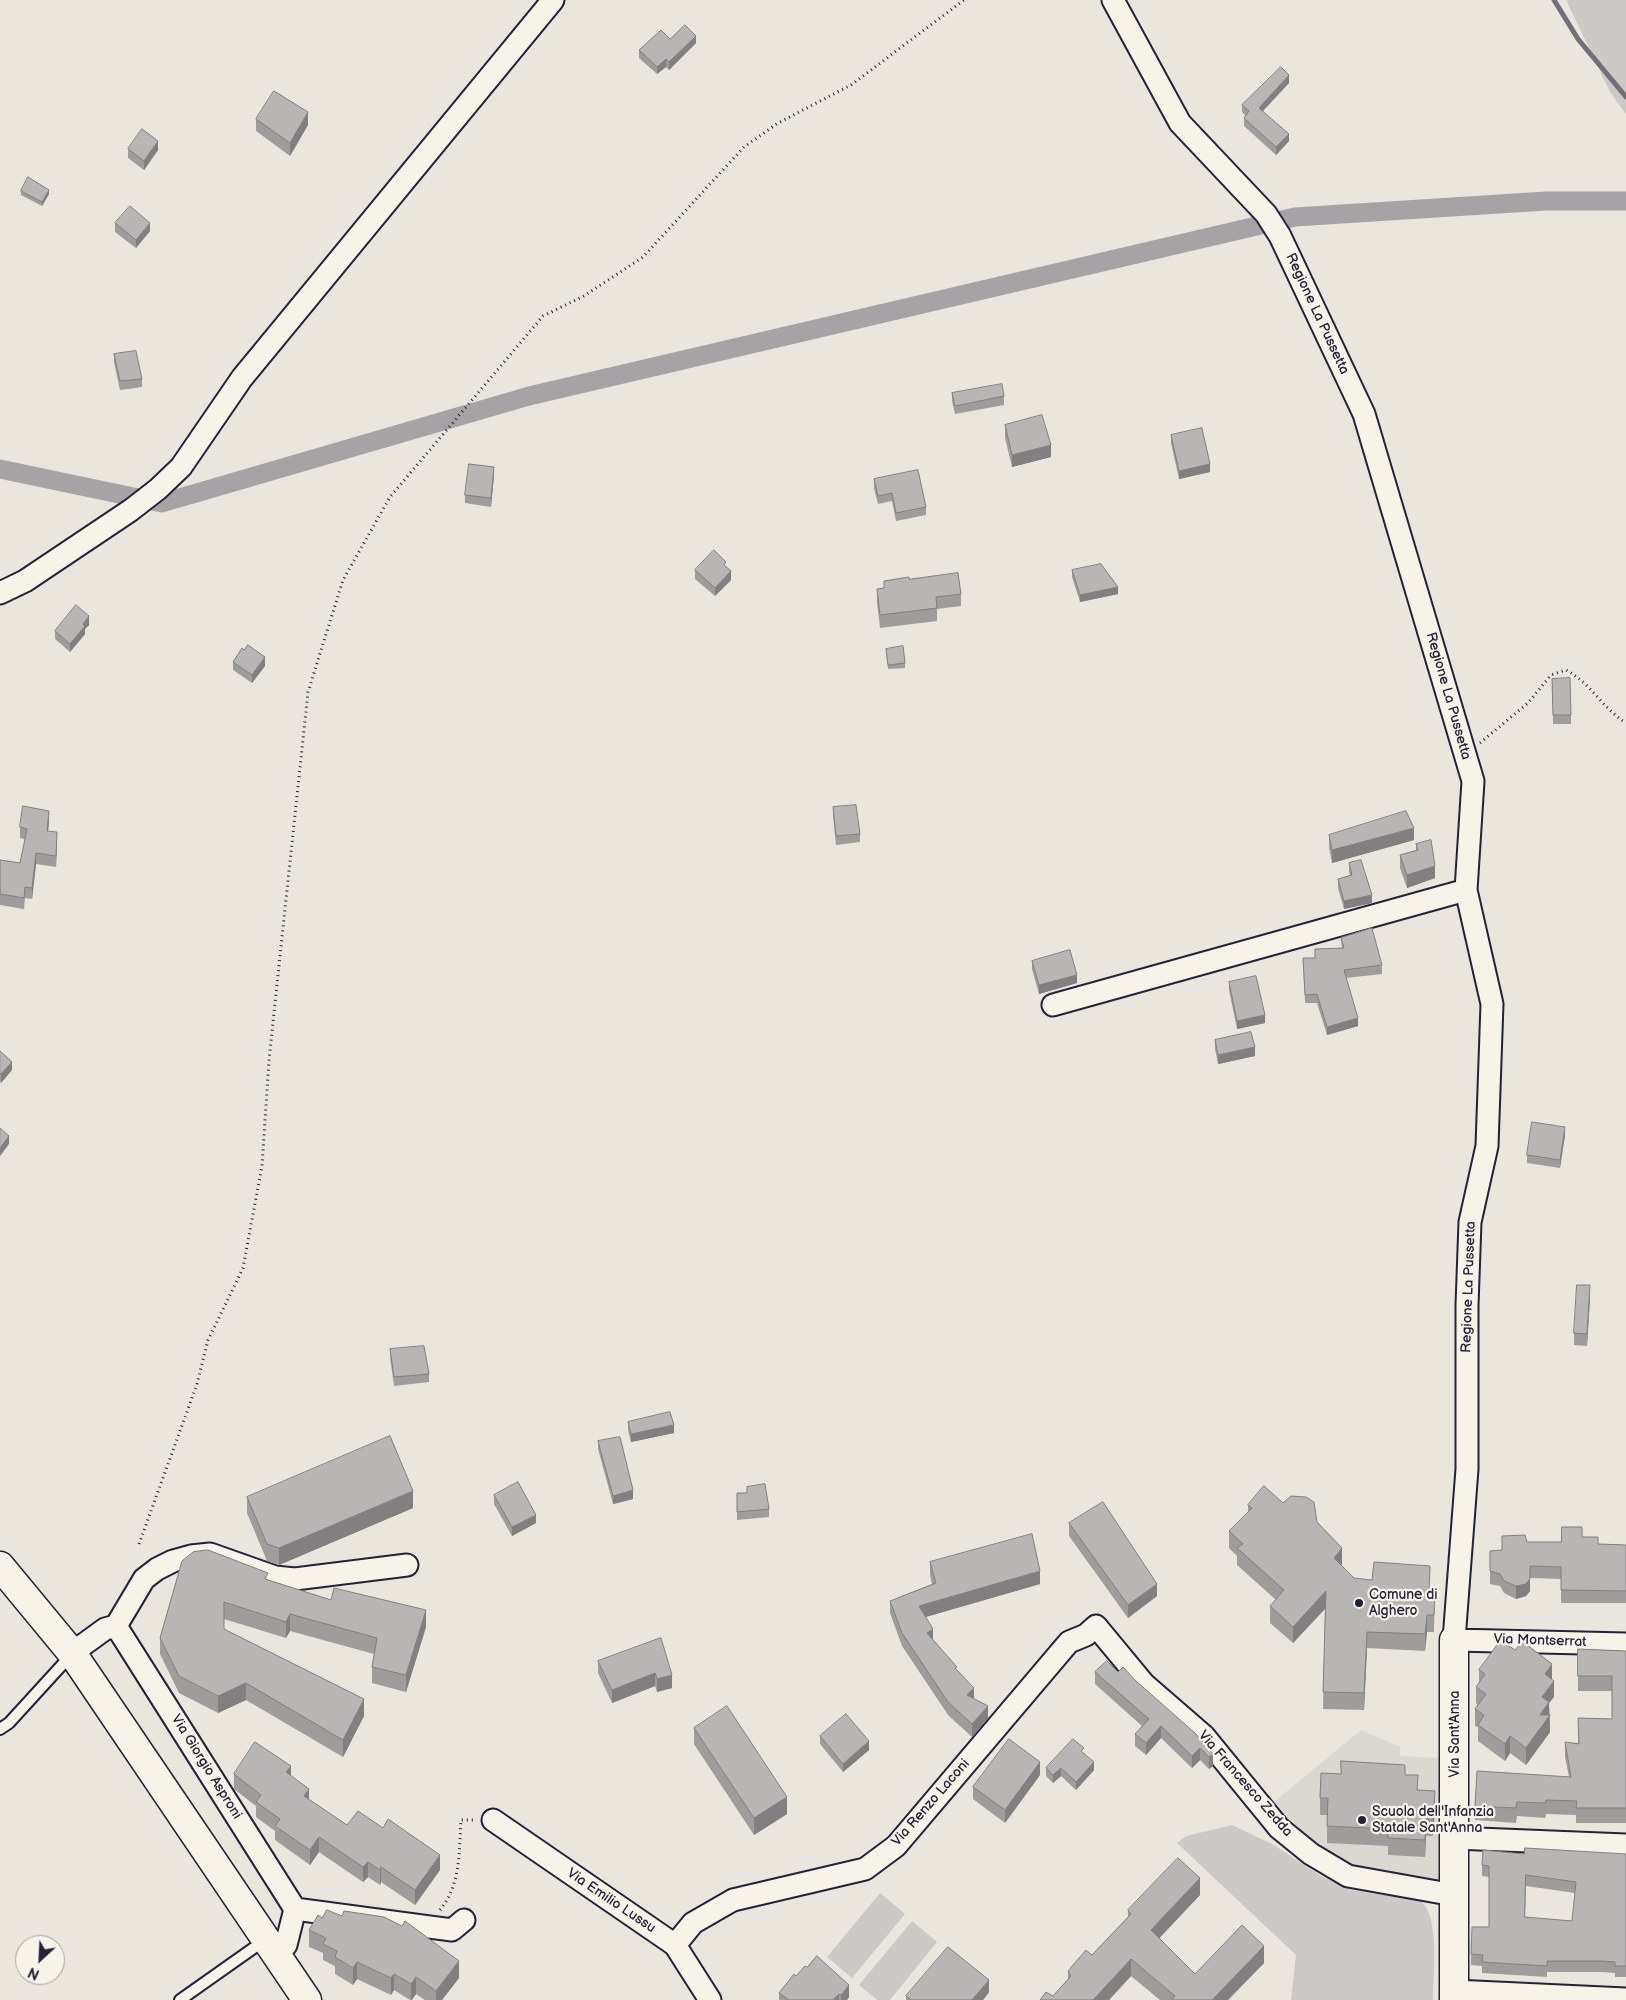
<!DOCTYPE html>
<html>
<head>
<meta charset="utf-8">
<style>
  body { margin:0 }
  #map { position:relative; width:1626px; height:2000px; overflow:hidden; background:#eae6de; font-family:"Balsamiq Sans",sans-serif }
  canvas { display:block }
  .north { position:absolute; left:15px; top:1935px; width:50px; height:50px; box-sizing:border-box; background:#f7f3e8; border:1px solid #a29fa3; border-radius:50%; rotate:205deg; font-size:14px; font-weight:700; line-height:20px; text-align:center; color:#22223b }
  .north::after { content:''; display:block; margin:auto; width:18px; height:22px; background:#22223b; clip-path:polygon(50% 0,100% 100%,50% 72%,0 100%) }
</style>
</head>
<body>
<div id="map">
<canvas width="1626" height="2000"></canvas>
<div class="north">N</div>
</div>
<script>
const ctx = document.querySelector('canvas').getContext('2d');
ctx.lineJoin = 'round';
function fillPath(path, color) { ctx.fillStyle = color; ctx.fill(path, 'evenodd'); }
function trace(path, color, width, dash) { ctx.strokeStyle = color; ctx.lineWidth = width; ctx.lineCap = dash ? 'butt' : 'round'; ctx.setLineDash(dash || []); ctx.stroke(path); }
function write(font, color, halo, rows, align = 'center') {
  ctx.font = font + ' "Balsamiq Sans",sans-serif'; ctx.lineWidth = 4.5; ctx.setLineDash([]); ctx.textBaseline = 'middle'; ctx.strokeStyle = halo; ctx.fillStyle = color; for (const [text, x, y, turn = 0] of rows) {
    ctx.save(); ctx.translate(x, y); ctx.rotate((+turn || 0) * Math.PI / 180); ctx.textAlign = isNaN(turn) ? turn : align; if (halo) ctx.strokeText(text, 0, 0); ctx.fillText(text, 0, 0); ctx.restore();
  }
}
fillPath(new Path2D(`
  M1361 1730 1400 1747V1756L1440 1758V1881L1437 1885 1338 1864 1269 1806Z`), '#dbd8d2');
fillPath(new Path2D(`
  M1566 0H1626V114L1610 92Z
  M1232 1825 1274 1845 1321 1876 1351 1890 1421 1901C1440 1917 1433 1975 1433 2000H1291L1296 1955 1177 1843 1186 1836Z
  M880 1893 905 1914 852 1978 827 1957Z
  M912 1921 937 1942 890 2000H877L859 1985Z`), '#cdc9c6');
trace(new Path2D(`
  M1554 0 1578 39 1626 97`), '#716f7b', 5);
trace(new Path2D(`
  M0 469 162 503 529 396 1295 217 1546 201H1626`), '#a6a3a6', 19);
const lane = new Path2D(`
  M0 1729 9 1723 72 1654
  M180 2000 265 1940`);
const street = new Path2D(`
  M1113 0 1180 123 1266 214 1280 236 1364 414 1473 781 1466 890 1492 1004 1487 1146 1470 1222 1467 1305V1469L1454 1640 1626 1644
  M0 593 25 581 131 510 158 489 181 467 242 378 553 0
  M1053 1005 1466 890
  M116 1626 295 1909
  M72 1653 105 1629 116 1626 144 1579 157 1569 173 1561 191 1556 210 1554 275 1577 295 1579 407 1565
  M493 1820 675 1945 710 2000
  M1454 1838 1626 1845
  M295 1909 452 1930 464 1920
  M675 1945 693 1923 733 1900 865 1869 896 1846 1069 1642 1086 1635 1096 1626 1144 1684 1204 1736 1279 1828 1311 1854 1348 1876 1454 1895
  M277 1955 286 1945 295 1909
  M1454 1991 1626 1999`);
const secondary = new Path2D(`
  M0 1566 72 1653 307 2000
  M1454 1640V2000`);
trace(lane, '#22223b', 14);
trace(street, '#22223b', 25);
trace(secondary, '#22223b', 31);
trace(new Path2D(`
  M1480 743 1528 703 1551 675 1566 670C1591 683 1602 708 1626 723
  M139 1544 197 1384 208 1340 243 1268 262 1166 269 1060 308 692 343 580 390 497 543 316 584 296 643 257 744 147 778 123 851 85 964 0
  M440 1910C461 1885 459 1851 461 1820H476`), '#22223b', 3, [1, 4]);
trace(lane, '#f7f3e8', 10);
trace(street, '#f7f3e8', 21);
trace(secondary, '#f7f3e8', 28);
fillPath(new Path2D(`
  M670 39 696 43 669 70 666 67 657 74 639 58V50Z
  M1289 83 1263 111 1289 141 1276 155 1244 126V118L1246 116 1242 112V105Z
  M256 119 308 125 290 156 256 131Z
  M128 149 158 150 144 170 128 158Z
  M21 191 49 194 42 206 21 195Z
  M115 223 150 231 136 248 115 232Z
  M114 354 142 379V387L120 390 114 362Z
  M952 393 1004 396V405L955 414 952 401Z
  M1005 425 1051 457 1012 467 1005 438Z
  M1171 435 1210 472 1179 479 1171 443Z
  M494 475 491 507 465 503V495Z
  M874 479 926 507V515L896 521 892 501 878 504 874 488Z
  M695 570 731 580 715 596 695 579Z
  M1072 570 1118 594 1080 602 1072 577Z
  M909 579 961 594V606L937 609V621L880 628 877 602V589L884 588V581Z
  M89 625 85 629V634L70 652 55 639V631Z
  M886 649 905 663V668L888 669Z
  M233 662 265 666 252 683 233 670Z
  M1552 679 1571 715V724H1553Z
  M833 807 860 834V842L836 845 833 816Z
  M49 822 48 831 57 843 56 867 36 864 32 899 25 898 24 909 0 905V860L20 863 25 839 20 838V827Z
  M1329 835 1414 840 1332 863 1329 848Z
  M1416 844 1435 878 1407 888 1400 868V855L1416 850Z
  M1349 863 1372 903 1344 909 1338 888V879L1350 875 1349 872Z
  M1341 938 1382 965V974L1346 978 1358 1026 1327 1035 1317 1003H1305L1303 958H1315V949L1342 948Z
  M1032 961 1077 983 1039 994 1032 969Z
  M1229 982 1265 1023 1237 1029 1229 990Z
  M1215 1040 1255 1056 1218 1064 1215 1049Z
  M0 1051 12 1070 1 1083 0 1082Z
  M1565 1135 1560 1168 1527 1163V1155Z
  M1590 1298 1587 1346 1574 1345V1333Z
  M390 1349 429 1374V1382L394 1386 390 1357Z
  M628 1422 674 1433 631 1442 628 1430Z
  M598 1441 633 1499 613 1504 598 1449Z
  M747 1487 769 1509V1517L737 1520V1493H747Z
  M494 1495 536 1523 512 1536 494 1504Z
  M247 1497 413 1508 279 1565 267 1561 247 1513Z
  M1283 1503 1317 1522 1342 1564 1341 1565 1354 1578 1430 1591H1435L1434 1632H1427L1425 1651 1367 1648 1364 1710 1323 1709 1325 1608 1293 1643 1270 1623V1606L1276 1600 1237 1565V1556L1229 1548V1531L1248 1512V1505Z
  M1069 1523 1157 1596 1128 1618 1069 1536Z
  M1582 1537 1598 1544 1626 1545V1603H1561V1579L1530 1578V1591L1526 1596 1516 1599 1504 1593 1500 1586 1490 1584V1551L1502 1550 1527 1542H1561Z
  M182 1561 268 1580 331 1600 426 1627 406 1692 372 1683V1667L374 1654 290 1631 286 1638 224 1619V1629L364 1716 343 1757 246 1700 218 1713 179 1693 160 1654V1638Z
  M930 1562 1040 1584 925 1617 933 1639 957 1670 974 1699 988 1718 972 1737 948 1715 902 1646 890 1613V1601L932 1584 930 1575Z
  M1578 1649 1626 1651V1823H1576V1815L1546 1814 1545 1818 1517 1816 1516 1823 1475 1820V1806L1569 1777 1565 1757V1742L1578 1743V1718L1612 1719V1691H1578Z
  M598 1661 672 1675V1688L657 1692 655 1686 612 1703 598 1673Z
  M1479 1670 1552 1680 1554 1697 1549 1703 1550 1732 1526 1765 1510 1753 1505 1761 1478 1741V1727L1475 1726V1709L1478 1705 1476 1703V1687L1479 1682Z
  M1095 1672H1118L1136 1681 1213 1754V1766L1209 1769 1200 1760 1192 1768 1161 1738 1146 1755 1135 1746V1734L1142 1726 1095 1684Z
  M694 1728 787 1814 754 1835 694 1744Z
  M820 1736 869 1750 843 1772 820 1744Z
  M1084 1753 1094 1770 1076 1790 1061 1776 1053 1783 1046 1776V1768Z
  M234 1774 291 1776 309 1800 347 1825 440 1870 415 1905 381 1882 380 1885 368 1877 363 1882 319 1852 310 1865 275 1840V1831L256 1817V1806L234 1789Z
  M1341 1774 1405 1775 1418 1790 1435 1808 1433 1836H1426L1425 1857 1388 1855V1846L1327 1843V1815H1320V1798Z
  M1040 1775 1005 1823 973 1799V1787Z
  M1524 1854H1626V1977H1615V1973L1602 1972H1547V1977L1482 1973V1966L1471 1965V1954L1489 1927V1877L1482 1876V1865ZM1526 1886 1575 1893 1572 1921 1525 1917Z
  M1200 1895 1159 1938 1195 1974 1264 1963 1228 2000H1160L1131 1976 1109 2000H1040L1053 1996 1068 1979V1971L1092 1955 1128 1917V1910Z
  M309 1930 459 1978 442 2000H425L416 1994 412 2000H410L394 1990 391 1995 357 1979 353 1985 335 1974V1966L323 1960V1953L309 1947Z
  M796 1976 849 1997 847 2000H779V1993Z
  M989 1992 983 2000H906V1996Z`), '#9e9d9c');
fillPath(new Path2D(`
  M696 36V43L669 70V62Z
  M666 59V67L657 74V67Z
  M1289 75V83L1259 115V108Z
  M308 112V125L290 156V143Z
  M1289 134V141L1276 155V147Z
  M158 141V150L144 170V161Z
  M49 190V194L42 206V202Z
  M150 223V231L136 248V240Z
  M1051 445V457L1012 467V455Z
  M1210 464V472L1179 479V471Z
  M494 467V475L491 507V498Z
  M731 571V580L715 596V588Z
  M1118 587V594L1080 602V595Z
  M89 616V625L85 629V634L70 652V644L83 624Z
  M265 657V666L252 683V675Z
  M49 811V822L47 842V831Z
  M1414 828V840L1332 863V850Z
  M57 832V843L56 867V856Z
  M36 853V864L32 899V888Z
  M1435 866V878L1407 888V875Z
  M1372 895V903L1344 909V901Z
  M1077 975V983L1039 994V985Z
  M1265 1015V1023L1237 1029V1021Z
  M1358 1018V1026L1327 1035V1027Z
  M1255 1047V1056L1218 1064V1055Z
  M12 1062V1070L1 1083V1074Z
  M1565 1127V1135L1560 1168V1160Z
  M9 1136V1144L0 1156V1148Z
  M1590 1285V1298L1587 1346V1334Z
  M674 1425V1433L631 1442V1434Z
  M633 1490V1499L613 1504V1496Z
  M413 1491V1508L279 1565V1548Z
  M536 1515V1523L512 1536V1527Z
  M1342 1548V1564L1334 1575V1558Z
  M1040 1571V1584L919 1619V1606Z
  M1530 1579V1591L1526 1596 1516 1599V1586Z
  M1157 1584V1596L1128 1618V1605Z
  M1326 1591V1608L1293 1643V1627Z
  M426 1610V1627L406 1692V1675Z
  M290 1614V1631L286 1638V1622Z
  M1427 1615V1632L1425 1651V1634Z
  M933 1629V1642L927 1633Z
  M1367 1632V1648L1364 1710V1693Z
  M1552 1664V1680L1545 1674Z
  M655 1673V1686L612 1703V1690Z
  M672 1675V1688L657 1692V1679Z
  M1554 1681V1697L1549 1703 1550 1732 1526 1765V1748L1540 1715 1542 1697Z
  M246 1683V1700L218 1713V1696Z
  M974 1688V1700L967 1695Z
  M364 1699V1716L343 1757V1740Z
  M988 1706V1718L972 1737V1724Z
  M1161 1726V1738L1146 1755V1743Z
  M1510 1736V1753L1505 1761V1744Z
  M869 1741V1750L843 1772V1764Z
  M1200 1748V1760L1192 1768V1756Z
  M1213 1754V1766L1209 1769V1757Z
  M1040 1762V1775L1005 1823V1810Z
  M1094 1762V1770L1076 1790V1782Z
  M291 1766V1781L286 1772Z
  M1061 1768V1776L1053 1783V1775Z
  M309 1789V1804L304 1796Z
  M1435 1791V1808L1433 1836V1819Z
  M787 1797V1814L754 1835V1818Z
  M1426 1819V1836L1425 1857V1840Z
  M319 1837V1852L310 1865V1850Z
  M440 1855V1870L415 1905V1890Z
  M368 1862V1877L363 1882V1867Z
  M381 1867V1882L380 1885V1870Z
  M1200 1878V1895L1151 1947V1930Z
  M1264 1946V1963L1228 2000H1212Z
  M1131 1959V1976L1109 2000H1093Z
  M459 1961V1978L442 2000H436V1991Z
  M357 1962V1979L353 1985V1968Z
  M394 1974V1990L391 1995V1978Z
  M416 1977V1994L411 2000V1984Z
  M989 1980V1992L983 2000H972Z
  M849 1985V1997L847 2000H841V1995Z
  M839 1994V2000H833Z`), '#817f7f');
const building = new Path2D(`
  M685 25 696 36 669 62 666 59 657 67 639 50 661 30 670 39Z
  M1281 67 1289 75 1259 108 1289 134 1276 147 1244 118 1249 111 1242 105Z
  M274 91 308 112 290 143 256 119Z
  M142 129 158 141 144 161 128 149Z
  M28 177 49 190 42 202 21 191Z
  M130 206 150 223 136 240 115 223Z
  M136 351 142 379 120 381 114 354Z
  M1002 384 1004 396 955 406 952 393Z
  M1042 415 1051 445 1012 455 1005 425Z
  M1202 428 1210 464 1179 471 1171 435Z
  M469 464 494 467 491 498 465 495Z
  M918 470 926 507 896 513 892 493 878 496 874 479Z
  M714 550 726 562 724 565 731 571 715 588 695 570Z
  M1101 564 1118 587 1080 595 1072 570Z
  M958 573 961 594 936 597 937 608 880 615 877 589 884 588V581L909 577V579Z
  M76 605 89 616 83 624 85 626 70 644 55 631Z
  M248 645 265 657 252 675 233 662 242 648 244 650Z
  M903 646 905 663 888 665 886 649Z
  M1570 678 1571 715H1553L1552 679Z
  M856 805 860 834 836 836 833 807Z
  M23 806 49 811 47 831 57 832 56 856 36 853 32 888 25 887 24 898 0 894V860L20 863 27 829 20 827Z
  M1406 811 1414 828 1332 850 1329 835Z
  M1431 840 1435 866 1407 875 1400 855 1418 850 1416 844Z
  M1361 860 1372 895 1344 901 1338 879 1352 875 1349 863Z
  M1372 928 1382 965 1344 970 1358 1018 1327 1027 1317 994 1305 995 1303 958H1315V949L1344 948 1341 938Z
  M1070 950 1077 975 1039 985 1032 961Z
  M1256 976 1265 1015 1237 1021 1229 982Z
  M1251 1032 1255 1047 1218 1055 1215 1040Z
  M0 1051 12 1062 1 1074 0 1073Z
  M1532 1122 1565 1127 1560 1160 1527 1155Z
  M0 1128 9 1136 0 1148Z
  M1577 1285H1590L1587 1334 1574 1333Z
  M424 1346 429 1374 394 1377 390 1349Z
  M670 1412 674 1425 631 1434 628 1422Z
  M390 1436 413 1491 279 1548 267 1544 247 1497Z
  M620 1437 633 1490 613 1496 598 1441Z
  M518 1482 536 1515 512 1527 494 1495Z
  M765 1484 769 1509 737 1512V1493H747V1487Z
  M1264 1486 1283 1503 1291 1496 1306 1497 1314 1502 1317 1522 1342 1548 1334 1558 1354 1578 1372 1580 1374 1562 1430 1566 1429 1591H1435L1434 1615H1427L1425 1634 1367 1632 1364 1693 1323 1692 1326 1591 1293 1627 1270 1606 1284 1590 1237 1548 1243 1544 1229 1531 1252 1508 1248 1505Z
  M1103 1502 1157 1584 1128 1605 1069 1523Z
  M1562 1527H1582V1537H1598V1544L1626 1545V1591L1561 1590V1567L1530 1566V1579L1526 1584 1516 1586 1504 1581 1500 1574 1490 1571V1551L1502 1550V1536L1525 1535 1527 1542H1561Z
  M1032 1534 1040 1571 919 1606 933 1629 927 1633 957 1667 955 1668 974 1688 967 1695 988 1706 972 1724 948 1702 902 1633 890 1601 936 1583 930 1562Z
  M208 1550 268 1573 265 1579 331 1600 334 1588 426 1610 406 1675 372 1667 377 1638 290 1614 286 1622 224 1602V1629L364 1699 343 1740 246 1683 218 1696 179 1676 160 1638 182 1561 193 1552Z
  M661 1638 672 1675 657 1679 655 1673 612 1690 598 1661Z
  M1501 1640 1515 1650 1522 1641 1552 1664 1545 1674 1554 1681 1542 1697 1549 1702 1540 1715H1550L1526 1748 1510 1736 1505 1744 1478 1725 1484 1715 1475 1709 1486 1694 1476 1687 1485 1674 1479 1670Z
  M1578 1649 1626 1651V1808H1576L1577 1801 1546 1800 1545 1803 1517 1802 1516 1808 1475 1806 1477 1771 1571 1777 1565 1742 1579 1744 1578 1718 1612 1719V1676H1578Z
  M1107 1661 1118 1672 1123 1667 1136 1681 1195 1733 1213 1754 1209 1757 1200 1748 1192 1756 1161 1726 1146 1743 1135 1734 1149 1719 1095 1672Z
  M727 1706 787 1797 754 1818 694 1728Z
  M846 1714 869 1741 843 1764 820 1736Z
  M1009 1739 1040 1762 1005 1810 973 1787Z
  M1073 1739 1084 1748 1081 1751 1094 1762 1076 1782 1061 1768 1053 1775 1046 1768Z
  M255 1742 291 1766 286 1772 309 1789 304 1796 347 1825 358 1811 383 1828 388 1819 440 1855 415 1890 381 1867 380 1870 368 1862 363 1867 319 1837 310 1850 275 1826 280 1819 256 1802 261 1795 234 1774Z
  M1341 1761 1405 1765V1775H1418L1417 1790 1435 1791 1433 1819H1426L1425 1840 1388 1838V1829L1327 1826 1328 1798H1320L1321 1773 1341 1774Z
  M1525 1848 1626 1854V1966H1615V1962L1602 1961H1547V1966L1482 1962 1483 1955 1471 1954 1472 1927H1489V1866L1482 1865 1483 1850 1524 1854ZM1526 1875 1576 1882 1572 1921 1525 1917Z
  M1178 1858 1200 1878 1151 1930 1195 1974 1242 1925 1264 1946 1212 2000H1172L1175 1996 1131 1959 1093 2000H1040L1046 1992 1053 1996 1071 1976 1068 1971 1086 1950 1092 1955 1131 1914 1128 1910Z
  M327 1910 342 1916 344 1911 384 1917 402 1926 405 1921 459 1961 436 1991 416 1977 411 1984 394 1974 391 1978 357 1962 353 1968 335 1957 337 1951 323 1944 326 1938 309 1930 318 1915 322 1918Z
  M948 1947 989 1980 972 2000H911L906 1996Z
  M817 1956 849 1985 841 1995 839 1994 833 2000H789L779 1993 794 1974 796 1976 805 1966 807 1967Z`);
fillPath(building, '#b8b6b5');
trace(building, '#817f7f', 1);
for (const [x, y, r, color] of [
  [1359,1603,5,"#22223b"],
  [1362,1820,5,"#22223b"]
]) { const dot = new Path2D(); dot.arc(x, y, r, 0, 2 * Math.PI); ctx.fillStyle = color; ctx.fill(dot); trace(dot, '#f7f3e8', 2); }
write('14px', '#22223b', '#f7f3e8', [
  ["Regione La Pussetta",1317,314,65],
  ["Regione La Pussetta",1448,696,74],
  ["Regione La Pussetta",1469,1287,-88],
  ["Via Montserrat",1540,1641,2],
  ["Via Sant'Anna",1455,1734,-90],
  ["Via Giorgio Asproni",206,1767,58],
  ["Via Francesco Zedda",1245,1784,49],
  ["Via Renzo Laconi",931,1803,-49],
  ["Via Emilio Lussu",611,1901,34]
]);
write('14px', '#22223b', '#f7f3e8', [
  ["Comune di",1369,1595],
  ["Alghero",1369,1611],
  ["Scuola dell'Infanzia",1372,1812],
  ["Statale Sant'Anna",1372,1828]
], 'left');
</script>
</body>
</html>
